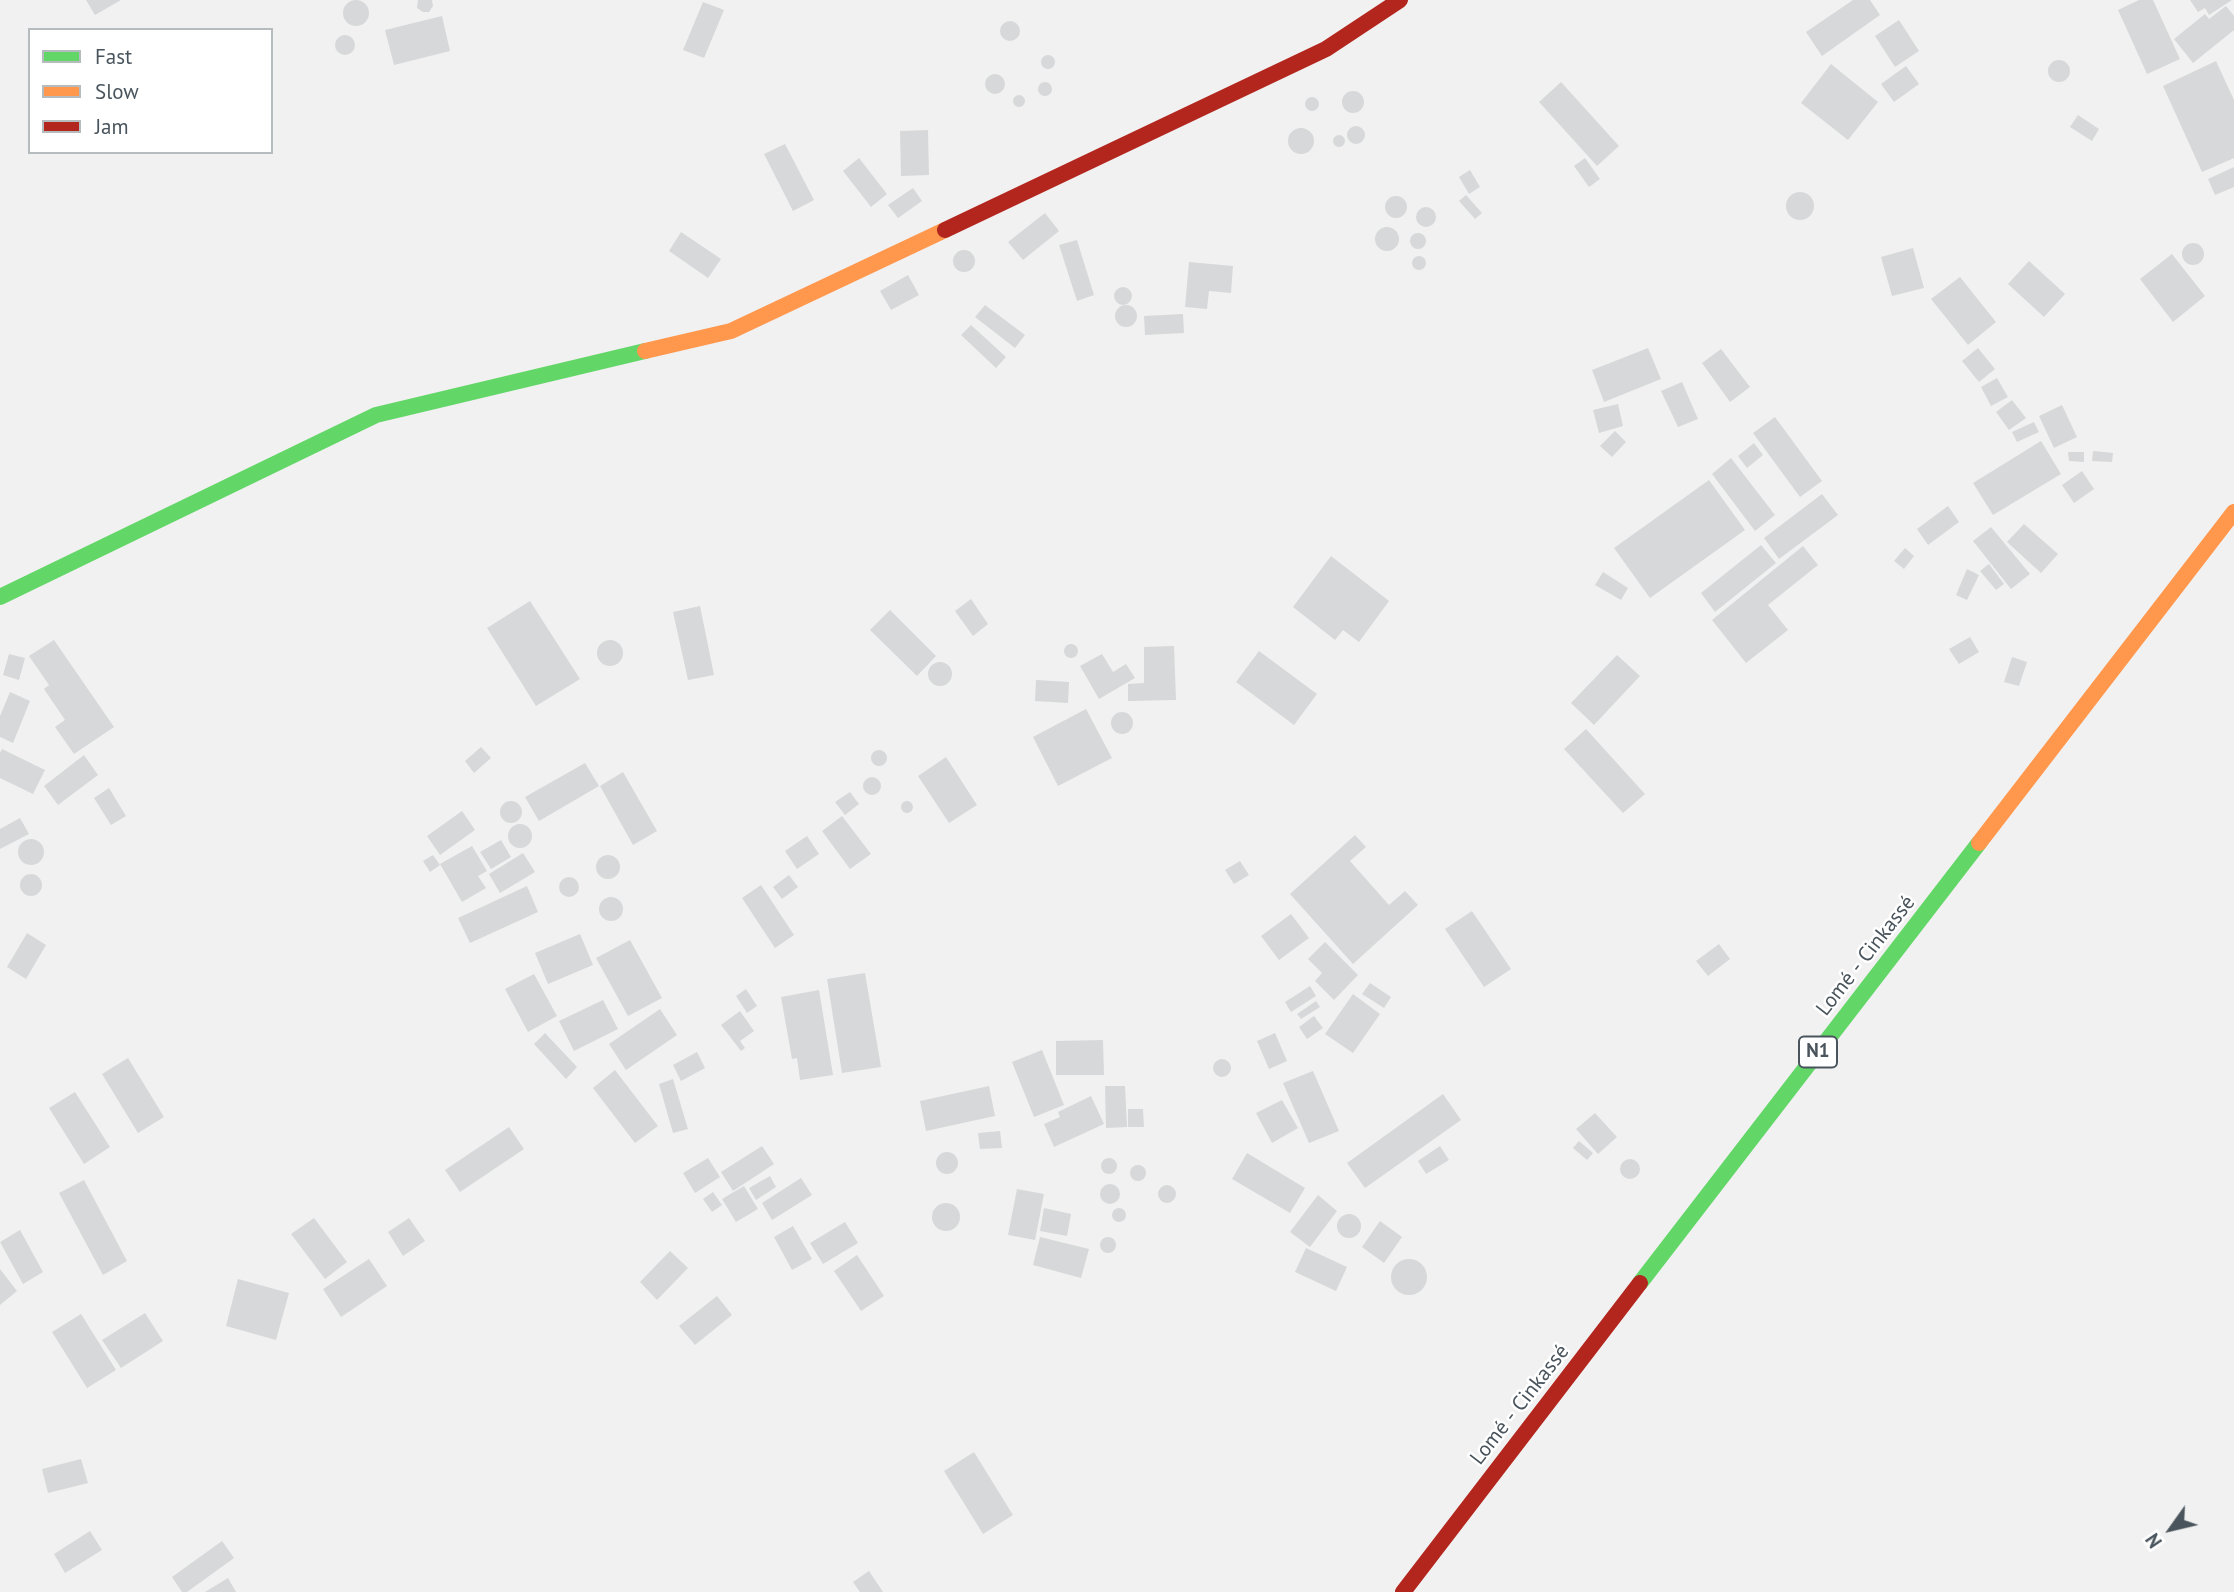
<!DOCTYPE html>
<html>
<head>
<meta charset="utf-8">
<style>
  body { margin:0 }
  #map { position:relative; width:2234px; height:1592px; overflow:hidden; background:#f1f1f1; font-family:"PT Sans",sans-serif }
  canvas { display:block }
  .legend { position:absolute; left:28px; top:28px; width:245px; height:126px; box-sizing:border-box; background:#fff; border:2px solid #b6bbbe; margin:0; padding:9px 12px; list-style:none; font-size:21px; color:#49545c }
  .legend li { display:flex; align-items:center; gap:14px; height:35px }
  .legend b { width:35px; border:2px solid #b6bbbe }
  .north { position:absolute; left:2136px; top:1494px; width:70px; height:70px; -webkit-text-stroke:5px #fff; paint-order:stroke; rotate:236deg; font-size:19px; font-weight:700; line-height:28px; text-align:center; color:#49545c }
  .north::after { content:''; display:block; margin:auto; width:24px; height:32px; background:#49545c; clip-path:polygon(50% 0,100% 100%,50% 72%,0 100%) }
</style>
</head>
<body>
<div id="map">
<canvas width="2234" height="1592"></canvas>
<ul class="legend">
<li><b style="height:9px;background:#63d668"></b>Fast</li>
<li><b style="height:9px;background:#ff974d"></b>Slow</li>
<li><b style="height:9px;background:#b3261e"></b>Jam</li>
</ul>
<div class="north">N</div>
</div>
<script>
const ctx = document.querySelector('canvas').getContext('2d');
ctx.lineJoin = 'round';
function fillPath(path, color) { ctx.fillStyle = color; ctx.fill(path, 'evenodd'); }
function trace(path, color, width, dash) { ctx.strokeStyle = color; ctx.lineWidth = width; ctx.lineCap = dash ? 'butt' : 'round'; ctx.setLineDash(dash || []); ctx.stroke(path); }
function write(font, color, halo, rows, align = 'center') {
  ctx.font = font + ' "PT Sans",sans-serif'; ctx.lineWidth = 5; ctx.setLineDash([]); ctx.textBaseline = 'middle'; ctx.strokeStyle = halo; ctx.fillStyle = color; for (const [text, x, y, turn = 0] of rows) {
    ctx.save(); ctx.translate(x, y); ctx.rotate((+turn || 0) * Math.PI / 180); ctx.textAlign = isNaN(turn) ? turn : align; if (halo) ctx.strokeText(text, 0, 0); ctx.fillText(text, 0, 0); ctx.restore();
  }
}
fillPath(new Path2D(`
  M343 13a13 13 0 1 1 26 0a13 13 0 1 1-26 0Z
  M86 0H121L95 15Z
  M418 0H432L433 6 429 12H423L417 8Z
  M1853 0H1870L1880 15 1822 56 1806 32Z
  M2139 0H2153L2180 59 2147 74 2118 10Z
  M2190 0H2232L2209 15 2205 8 2198 12Z
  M703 2 724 10 704 58 683 50Z
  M2226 6 2234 16V30L2193 63 2174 39 2205 14 2209 19Z
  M442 16 450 51 394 65 385 30Z
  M1899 20 1919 51 1895 67 1875 36Z
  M1000 31a10 10 0 1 1 20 0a10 10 0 1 1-20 0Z
  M335 45a10 10 0 1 1 20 0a10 10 0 1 1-20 0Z
  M1041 62a7 7 0 1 1 14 0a7 7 0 1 1-14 0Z
  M2048 71a11 11 0 1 1 22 0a11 11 0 1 1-22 0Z
  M2216 61 2234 100V158L2202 172 2163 86Z
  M1831 64 1878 102 1848 140 1801 103Z
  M1906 66 1919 84 1894 102 1881 84Z
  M985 84a10 10 0 1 1 20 0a10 10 0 1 1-20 0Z
  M1038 89a7 7 0 1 1 14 0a7 7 0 1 1-14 0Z
  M1561 82 1619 146 1597 166 1539 102Z
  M1342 102a11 11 0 1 1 22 0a11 11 0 1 1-22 0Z
  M1013 101a6 6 0 1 1 12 0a6 6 0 1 1-12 0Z
  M1305 104a7 7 0 1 1 14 0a7 7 0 1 1-14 0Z
  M2078 115 2099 129 2092 141 2070 127Z
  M1347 135a9 9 0 1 1 18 0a9 9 0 1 1-18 0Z
  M1288 141a13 13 0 1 1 26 0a13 13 0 1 1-26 0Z
  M928 130 929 175 901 176 900 131Z
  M1333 141a6 6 0 1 1 12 0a6 6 0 1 1-12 0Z
  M785 144 814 200 793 211 764 154Z
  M859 158 887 194 871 207 843 171Z
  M1585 158 1600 179 1589 187 1574 166Z
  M2234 167V187L2215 195 2208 179Z
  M1470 170 1480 187 1469 194 1459 177Z
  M913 188 922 201 898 218 888 205Z
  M1786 206a14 14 0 1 1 28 0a14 14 0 1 1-28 0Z
  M1466 195 1482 213 1475 219 1459 201Z
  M1385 207a11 11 0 1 1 22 0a11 11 0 1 1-22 0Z
  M1416 217a10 10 0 1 1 20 0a10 10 0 1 1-20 0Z
  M1045 213 1059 231 1023 260 1008 242Z
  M1375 239a12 12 0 1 1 24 0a12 12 0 1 1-24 0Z
  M681 232 721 259 708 278 669 251Z
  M1410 241a8 8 0 1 1 16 0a8 8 0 1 1-16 0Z
  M1077 240 1094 295 1077 301 1059 245Z
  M2182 254a11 11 0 1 1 22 0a11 11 0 1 1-22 0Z
  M1913 248 1924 288 1892 296 1881 257Z
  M953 261a11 11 0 1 1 22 0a11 11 0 1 1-22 0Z
  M2172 254 2205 296 2173 322 2140 279Z
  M1412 263a7 7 0 1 1 14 0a7 7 0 1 1-14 0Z
  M2029 261 2065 294 2044 317 2008 284Z
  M1189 262 1233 266 1231 293 1209 291 1207 309 1185 307Z
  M908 275 919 295 891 310 880 291Z
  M1960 277 1996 322 1968 345 1931 299Z
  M1114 296a9 9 0 1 1 18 0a9 9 0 1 1-18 0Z
  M985 305 1025 335 1015 348 975 317Z
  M1115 316a11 11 0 1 1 22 0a11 11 0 1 1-22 0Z
  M1183 314 1184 333 1145 335 1144 316Z
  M971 325 1006 357 996 368 961 335Z
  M1648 348 1661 379 1604 402 1592 370Z
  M1978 348 1995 369 1979 382 1962 361Z
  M1721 349 1750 387 1730 402 1702 363Z
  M1997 378 2008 397 1991 406 1981 387Z
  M1682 382 1698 419 1678 427 1661 391Z
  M2012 400 2026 418 2009 430 1996 412Z
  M1618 404 1623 426 1599 433 1593 410Z
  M2062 405 2077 437 2054 448 2039 416Z
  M1775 417 1822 481 1800 497 1753 433Z
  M2034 422 2039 432 2017 442 2012 432Z
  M1615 431 1626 442 1612 457 1600 446Z
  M2041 441 2061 474 1993 515 1973 483Z
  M1754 443 1763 455 1747 468 1738 456Z
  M2093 451 2113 453 2112 462 2092 461Z
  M2068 452H2084V462L2069 461Z
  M1731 458 1775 515 1755 531 1712 474Z
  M2082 471 2094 489 2074 503 2062 485Z
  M1709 480 1745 530 1650 598 1614 548Z
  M1822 494 1838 515 1779 559 1764 538Z
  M1948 506 1959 522 1928 545 1917 529Z
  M2024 524 2058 554 2041 573 2007 542Z
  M1991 527 2030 574 2011 589 1973 541Z
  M1761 545 1776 563 1715 612 1701 593Z
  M1803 546 1818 565 1768 605 1788 630 1746 663 1712 620Z
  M1905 548 1914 556 1904 569 1894 561Z
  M1331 556 1389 601 1359 642 1343 630 1335 640 1293 607Z
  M1989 564 2004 584 1996 590 1980 571Z
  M1967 569 1979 575 1967 600 1956 595Z
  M1603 572 1628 588 1621 600 1595 585Z
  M971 599 988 624 973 636 955 611Z
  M530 601 580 679 536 706 487 628Z
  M700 606 714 675 688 680 673 612Z
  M890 610 936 656 917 676 870 630Z
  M1970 637 1979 652 1959 664 1949 649Z
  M54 640 114 727 74 754 55 727 65 720 44 689 49 685 29 656Z
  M597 653a13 13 0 1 1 26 0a13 13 0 1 1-26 0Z
  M1064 651a7 7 0 1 1 14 0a7 7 0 1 1-14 0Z
  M1174 646 1176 700 1128 701V684L1144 683V647Z
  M1259 651 1317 694 1294 725 1236 682Z
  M9 654 25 658 19 680 3 675Z
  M1102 654 1113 672 1126 664 1135 678 1099 699 1080 666Z
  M1617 655 1640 676 1594 725 1571 703Z
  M2012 657 2027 662 2019 686 2004 682Z
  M928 674a12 12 0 1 1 24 0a12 12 0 1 1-24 0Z
  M1036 680 1069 682 1068 703 1035 701Z
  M10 692 30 701 13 743 0 737V716Z
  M1086 709 1112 758 1058 786 1033 737Z
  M1111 723a11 11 0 1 1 22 0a11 11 0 1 1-22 0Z
  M1586 729 1645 794 1623 813 1564 749Z
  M481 747 491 758 474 773 465 761Z
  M2 749 45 770 33 794 0 778V753Z
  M871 758a8 8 0 1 1 16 0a8 8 0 1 1-16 0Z
  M84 755 98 775 58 805 44 786Z
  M946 757 977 805 949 823 918 776Z
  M585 763 599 786 539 821 525 797Z
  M623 772 657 831 633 845 600 786Z
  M863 786a9 9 0 1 1 18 0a9 9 0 1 1-18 0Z
  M109 788 126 816 111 825 94 798Z
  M850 792 859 804 845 815 835 802Z
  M901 807a6 6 0 1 1 12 0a6 6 0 1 1-12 0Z
  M500 812a11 11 0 1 1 22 0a11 11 0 1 1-22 0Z
  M462 811 475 830 440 855 427 836Z
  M842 816 871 854 850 869 822 831Z
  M20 818 29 834 0 849V829Z
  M508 836a12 12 0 1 1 24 0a12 12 0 1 1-24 0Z
  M1355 835 1366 847 1350 861 1389 905 1405 891 1418 905 1353 964 1290 894Z
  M807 836 819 854 797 869 785 851Z
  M18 852a13 13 0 1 1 26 0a13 13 0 1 1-26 0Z
  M501 840 511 857 491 869 480 852Z
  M472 846 487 871 478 876 486 888 462 902 440 864Z
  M523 853 535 872 500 893 489 874Z
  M433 855 440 865 430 872 423 861Z
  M596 867a12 12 0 1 1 24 0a12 12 0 1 1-24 0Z
  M1240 861 1249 875 1234 884 1225 870Z
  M20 885a11 11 0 1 1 22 0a11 11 0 1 1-22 0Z
  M789 875 798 887 782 899 773 887Z
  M559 887a10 10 0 1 1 20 0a10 10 0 1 1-20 0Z
  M761 885 794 935 775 948 742 898Z
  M527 886 538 912 470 943 458 918Z
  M599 909a12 12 0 1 1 24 0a12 12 0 1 1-24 0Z
  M1472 911 1511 969 1484 987 1445 929Z
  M1291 914 1309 938 1279 960 1261 936Z
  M27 933 46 945 26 979 7 967Z
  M580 934 593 965 548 984 535 953Z
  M630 940 662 998 628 1016 596 958Z
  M1325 942 1358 975 1334 1000 1315 981 1322 973 1308 959Z
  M1719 944 1730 959 1708 976 1696 961Z
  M865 973 881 1067 842 1073 827 979Z
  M534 974 557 1016 528 1032 505 989Z
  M1370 983 1391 997 1384 1008 1362 994Z
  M1310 986 1316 996 1291 1012 1285 1002Z
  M746 989 757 1006 747 1013 736 996Z
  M819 990 833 1075 800 1080 797 1058 792 1059 781 997Z
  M1353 994 1380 1014 1353 1053 1325 1034Z
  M603 1000 618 1029 574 1051 559 1021Z
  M1316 1001 1320 1007 1301 1019 1297 1014Z
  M660 1009 677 1035 626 1070 609 1044Z
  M740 1011 754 1031 740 1041 745 1048 741 1051 721 1025Z
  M1314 1016 1323 1028 1307 1039 1299 1027Z
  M545 1033 577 1067 566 1079 534 1044Z
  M1275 1033 1287 1061 1269 1069 1257 1041Z
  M1103 1040 1104 1075H1056V1041Z
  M1042 1050 1064 1105 1034 1117 1012 1062Z
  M697 1052 705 1068 681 1081 673 1065Z
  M128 1058 164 1117 138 1133 102 1074Z
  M1213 1068a9 9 0 1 1 18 0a9 9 0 1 1-18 0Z
  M615 1070 658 1126 635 1143 593 1088Z
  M1313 1071 1339 1131 1309 1143 1283 1083Z
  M673 1079 688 1129 673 1133 659 1084Z
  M989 1086 995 1116 926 1131 920 1101Z
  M1105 1086H1125L1127 1127 1106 1128Z
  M75 1092 110 1147 84 1164 49 1108Z
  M1443 1094 1461 1120 1365 1188 1347 1163Z
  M1091 1096 1104 1124 1054 1147 1044 1124 1060 1117 1058 1112Z
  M1282 1100 1298 1128 1272 1143 1256 1113Z
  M1128 1109H1143L1144 1127H1128Z
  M1595 1113 1617 1137 1598 1154 1576 1129Z
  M509 1127 524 1149 460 1192 445 1170Z
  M1000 1131 1002 1148 980 1149 978 1133Z
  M1579 1141 1593 1153 1587 1160 1573 1148Z
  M762 1146 774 1164 733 1191 721 1172Z
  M1440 1146 1449 1160 1426 1174 1418 1161Z
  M936 1163a11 11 0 1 1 22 0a11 11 0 1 1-22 0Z
  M1247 1153 1305 1188 1290 1213 1232 1179Z
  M1101 1166a8 8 0 1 1 16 0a8 8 0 1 1-16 0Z
  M708 1158 720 1177 695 1193 683 1173Z
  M1620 1169a10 10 0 1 1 20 0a10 10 0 1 1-20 0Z
  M1130 1173a8 8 0 1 1 16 0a8 8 0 1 1-16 0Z
  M770 1176 776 1187 756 1200 749 1188Z
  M801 1178 812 1195 772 1220 762 1203Z
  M84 1180 127 1261 103 1275 59 1193Z
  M1100 1194a10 10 0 1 1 20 0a10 10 0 1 1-20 0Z
  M1158 1194a9 9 0 1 1 18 0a9 9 0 1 1-18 0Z
  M744 1186 758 1209 736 1222 722 1199Z
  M1017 1189 1044 1194 1035 1240 1008 1235Z
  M713 1192 722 1205 712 1212 703 1199Z
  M1318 1195 1337 1211 1310 1247 1290 1232Z
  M932 1217a14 14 0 1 1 28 0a14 14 0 1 1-28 0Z
  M1112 1215a7 7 0 1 1 14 0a7 7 0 1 1-14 0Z
  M1044 1208 1071 1214 1067 1236 1040 1231Z
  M1337 1226a12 12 0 1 1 24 0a12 12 0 1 1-24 0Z
  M314 1218 347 1262 325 1279 291 1234Z
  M409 1218 425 1241 403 1256 388 1232Z
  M1380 1221 1402 1237 1384 1263 1362 1247Z
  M845 1222 858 1243 823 1264 810 1243Z
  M793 1226 812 1259 792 1270 774 1237Z
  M20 1230 43 1272 23 1284 0 1242Z
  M1100 1245a8 8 0 1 1 16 0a8 8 0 1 1-16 0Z
  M1040 1237 1089 1249 1081 1278 1033 1265Z
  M1306 1248 1347 1267 1336 1291 1295 1272Z
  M670 1251 688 1268 657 1300 640 1282Z
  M857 1255 884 1296 861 1311 834 1271Z
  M369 1259 387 1286 341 1317 323 1289Z
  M1391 1277a18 18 0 1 1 36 0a18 18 0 1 1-36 0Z
  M0 1269 17 1291 0 1305Z
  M238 1279 289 1293 276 1340 226 1326Z
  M717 1296 732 1315 695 1345 679 1326Z
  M145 1313 163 1341 121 1368 102 1340Z
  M81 1314 116 1370 87 1388 52 1332Z
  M974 1452 1013 1515 983 1534 944 1471Z
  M81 1459 88 1483 48 1493 42 1469Z
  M90 1531 102 1550 65 1573 54 1554Z
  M222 1541 234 1558 187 1592H182L172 1577Z
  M869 1571 883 1592H860L853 1582Z
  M228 1578 236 1592H205Z`), '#d7d8d9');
trace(new Path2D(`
  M0 597 376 415 645 351
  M1640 1283 1979 843`), '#63d668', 16);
trace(new Path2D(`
  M645 351 731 331 945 230
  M1979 843 2234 512`), '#ff974d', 16);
trace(new Path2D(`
  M945 230 1326 49 1400 0
  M1403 1592 1640 1283`), '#b3261e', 16);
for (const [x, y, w] of [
  [1818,1052,38]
]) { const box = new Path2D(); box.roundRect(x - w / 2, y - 15.5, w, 31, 5); ctx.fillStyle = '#fff'; ctx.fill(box); trace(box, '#49545c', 2); }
write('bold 19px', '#49545c', null, [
  ["N1",1818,1052]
]);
write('21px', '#49545c', '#fff', [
  ["Lomé - Cinkassé",1866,956,-52],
  ["Lomé - Cinkassé",1520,1405,-52]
]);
</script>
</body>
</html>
